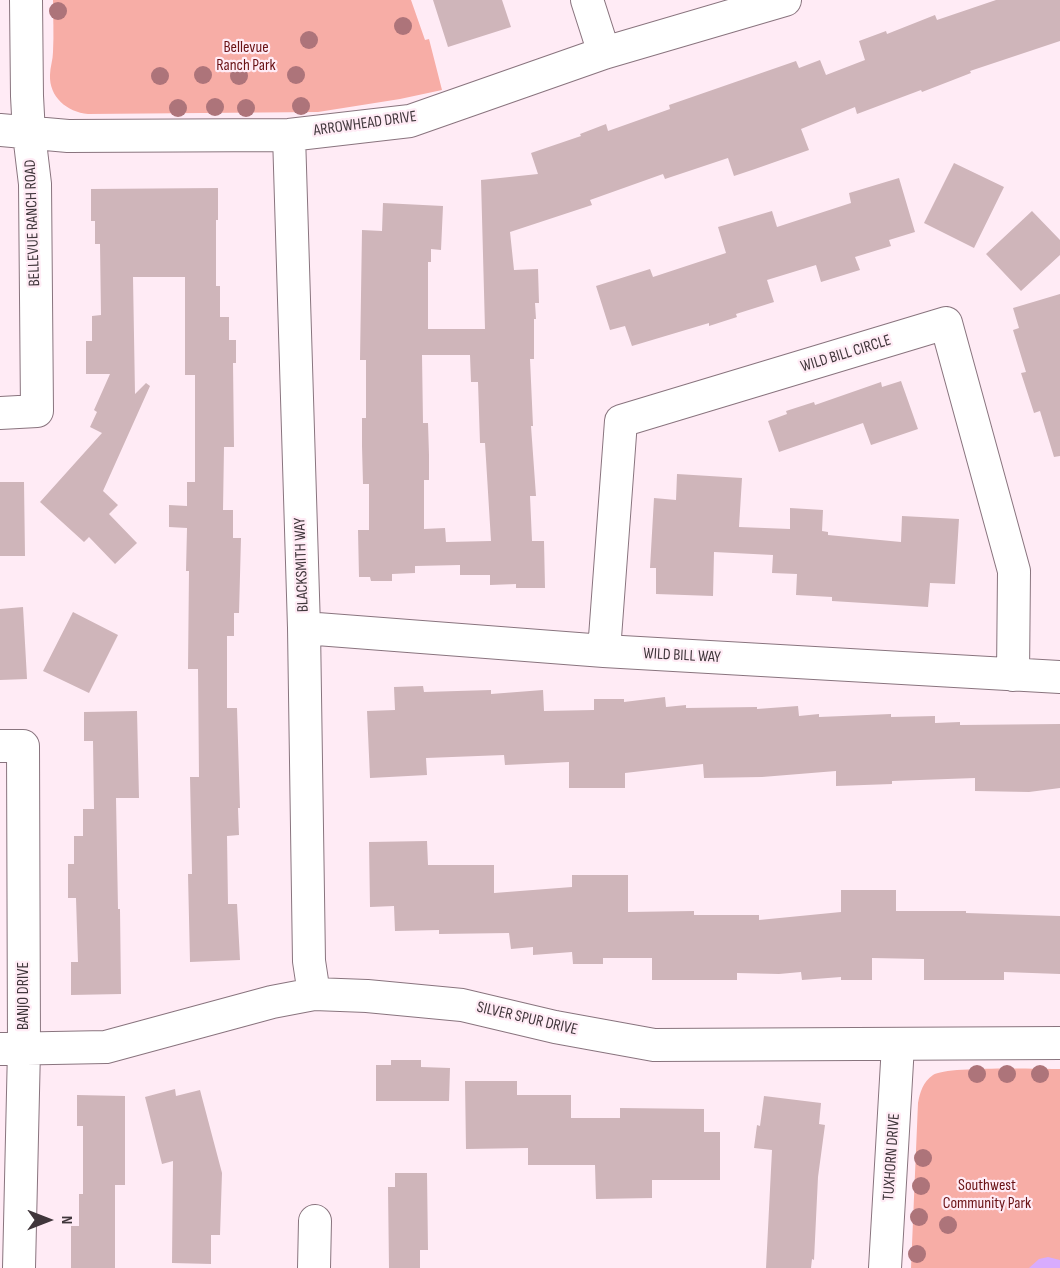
<!DOCTYPE html>
<html>
<head>
<meta charset="utf-8">
<style>
  body { margin:0 }
  #map { position:relative; width:1060px; height:1268px; overflow:hidden; background:#ffebf5; font-family:"Sofia Sans Condensed",sans-serif }
  canvas { display:block }
  .north { position:absolute; left:18px; top:1190px; width:60px; height:60px; -webkit-text-stroke:4px #ffebf5; paint-order:stroke; rotate:90deg; font-size:16px; font-weight:700; line-height:24px; text-align:center; color:#40363b }
  .north::after { content:''; display:block; margin:auto; width:21px; height:27px; background:#40363b; clip-path:polygon(50% 0,100% 100%,50% 72%,0 100%) }
</style>
</head>
<body>
<div id="map">
<canvas width="1060" height="1268"></canvas>
<div class="north">N</div>
</div>
<script>
const ctx = document.querySelector('canvas').getContext('2d');
ctx.lineJoin = 'round';
function fillPath(path, color) { ctx.fillStyle = color; ctx.fill(path, 'evenodd'); }
function trace(path, color, width, dash) { ctx.strokeStyle = color; ctx.lineWidth = width; ctx.lineCap = dash ? 'butt' : 'round'; ctx.setLineDash(dash || []); ctx.stroke(path); }
function write(font, color, halo, rows, align = 'center') {
  ctx.font = font + ' "Sofia Sans Condensed",sans-serif'; ctx.lineWidth = 4.5; ctx.setLineDash([]); ctx.textBaseline = 'middle'; ctx.strokeStyle = halo; ctx.fillStyle = color; for (const [text, x, y, turn = 0] of rows) {
    ctx.save(); ctx.translate(x, y); ctx.rotate((+turn || 0) * Math.PI / 180); ctx.textAlign = isNaN(turn) ? turn : align; if (halo) ctx.strokeText(text, 0, 0); ctx.fillText(text, 0, 0); ctx.restore();
  }
}
fillPath(new Path2D(`
  M53 0H411L425 40 429 39 442 90 400 99 318 112 88 114C67 112 49 97 50 75 50 67 53 60 53 52 54 34 53 17 53 0Z
  M1060 1069V1268H911L918 1103C920 1092 923 1082 933 1075 946 1066 1039 1069 1060 1069Z`), '#f7ada6');
fillPath(new Path2D(`
  M1048 1257 1060 1260V1268H1029L1039 1259Z`), '#d8acfd');
fillPath(new Path2D(`
  M433 0H502L511 27 448 47Z
  M996 0H1060V41L970 71 971 73 922 92 921 90 857 114 855 107 801 129 809 150 755 169 734 176 728 158 665 179 663 174 590 200 592 205 510 232 514 270 538 269 539 303H535L536 319H534V359H530L533 426H531L536 496H530L532 541H544L545 588H516V584L490 585V575H460V565L415 566V573L392 574V581H371L370 577H359L358 530H369V484H363L362 446V418H366V360H360L362 230 382 231 383 203 443 206 441 250 431 249V262H428V329H485L481 180 538 174 531 153 581 136 580 134 606 124 608 131 670 109 669 105 796 61 799 68 820 60 826 75 865 60 859 41 886 31 887 34 935 15 937 20ZM422 355H470L471 382H478L480 443H485L491 541 446 542 445 528 424 529V480H429V455L428 423H423Z
  M954 163 1004 187 974 248 924 223Z
  M899 178 915 232 889 240 891 246 855 257 860 270 821 282 816 265 767 280 774 302 736 314 737 317 709 326V323L632 346 625 326 610 330 596 286 650 269 653 277 726 253 718 227 772 211 777 227 851 203 849 193Z
  M218 188V220H216V286H220V317H229V340H236V363H233L234 447H224L223 510H233V538H241L239 613H234V636H227V708H237L240 808H238L239 835 227 836 228 904H237L240 960 190 962 188 874H192L190 777H199L198 669H188L189 571H186L187 528 169 527V505L187 506V482H195V375H185V277H133L135 394 146 383 150 386 103 491 118 505 109 514 137 543 115 564 89 537 84 542 40 502 102 433 90 427 97 412 94 410 110 374H86V341H92V316L101 315 100 244H95V221H91V189Z
  M1032 211 1060 240V255L1021 291 986 254Z
  M1060 294V456L1054 457 1040 411 1034 413 1021 373 1026 372 1013 330 1019 328 1013 308Z
  M901 381 918 429 871 445 863 423 779 452 768 421 787 414 786 411 814 402 815 405 881 382 882 387Z
  M677 474 742 478 739 527 790 529V508L823 510 822 531 828 532V535L901 542 902 516 959 519 955 584 930 583 928 607 832 601V597L796 595 797 574 772 573 773 555 714 552 713 596 656 594V568H650L654 498 676 500Z
  M0 482H24L25 556H0Z
  M23 607 27 679 0 680V609Z
  M73 612 118 635 89 693 43 671Z
  M423 686 424 692 491 690V694L543 690 544 711 594 710V699H624V702L665 697 666 707 686 705V708L757 707V709L798 706 799 716 819 714V717L891 714V717L935 716V723L960 722V725L1060 724V788L1029 792 975 791V778L892 781V784L836 786V771L762 777 704 778 703 764 625 773V788H569V762L505 765 504 755 426 758 427 775 370 778 367 711 395 710 394 687Z
  M137 711 139 798H116L118 909H120L121 994 71 995V962H78L76 898H68V864H74V836H83V809H94L93 741H84V712Z
  M427 841 428 865H494V893L572 887V875H628V912L694 911V915H759V920L841 912V890H896V911H966V913L1060 916V974L1004 972V980H924V959L872 958V980H841V977L802 980 801 972 779 974 737 973V980H652V958H603V964H573L572 952 533 955V947L511 949 509 933 439 934V930L395 931 394 906 370 907 369 842Z
  M391 1060H421V1067L450 1068 449 1101H376V1065H391Z
  M465 1081H517V1095H571V1118H620V1108L704 1109V1132H720V1180H652V1198L596 1199 595 1165H528V1148L466 1149Z
  M175 1089 176 1096 200 1090 222 1173 220 1235H211V1264L172 1263 173 1161 162 1164 145 1097Z
  M77 1095 125 1096V1185H115V1268H71V1226H79V1194H83V1126H77Z
  M764 1096 821 1103 819 1124 825 1125 818 1177 814 1260 812 1259 811 1268H766L772 1150 754 1148 757 1125 760 1126Z
  M395 1173H427L428 1250H420V1268H389L388 1187H395Z`), '#cfb5ba');
const minor = new Path2D(`
  M587 0 604 53
  M0 130 68 136 289 135 410 121 604 53 785 0
  M289 135 304 628 309 961 314 994
  M0 413 37 411 35 184 29 134 27 96 26 0
  M304 628 604 651 1060 677
  M604 651 621 421 946 323 1014 571 1013 675
  M0 746H23L24 1049 19 1268
  M0 1049 106 1047 272 1002 314 994 367 996 462 1005 555 1027 654 1045 1060 1043
  M314 1268 315 1221
  M885 1268 898 1045`);
trace(minor, '#89747e', 34);
trace(minor, '#fff', 32);
ctx.fillStyle = '#ad747a';
for (const [x, y] of [
  [58,11],
  [403,26],
  [309,40],
  [203,75],
  [296,75],
  [160,76],
  [239,76],
  [301,106],
  [215,107],
  [178,108],
  [246,108],
  [977,1074],
  [1007,1074],
  [1040,1074],
  [923,1158],
  [921,1186],
  [919,1217],
  [948,1225],
  [917,1254]
]) { ctx.beginPath(); ctx.arc(x, y, 9, 0, 2 * Math.PI); ctx.fill(); }
write('16px', '#6a1215', '#ffebf5', [
  ["Bellevue",246,48],
  ["Ranch Park",246,66],
  ["Southwest",987,1186],
  ["Community Park",987,1204]
]);
write('16px', '#40363b', '#ffebf5', [
  ["ARROWHEAD DRIVE",365,124,-8],
  ["BELLEVUE RANCH ROAD",33,223,-92],
  ["WILD BILL CIRCLE",846,354,-17],
  ["BLACKSMITH WAY",302,565,-92],
  ["WILD BILL WAY",682,656,3],
  ["BANJO DRIVE",24,996,-90],
  ["SILVER SPUR DRIVE",527,1019,13],
  ["TUXHORN DRIVE",892,1157,-86]
]);
</script>
</body>
</html>
